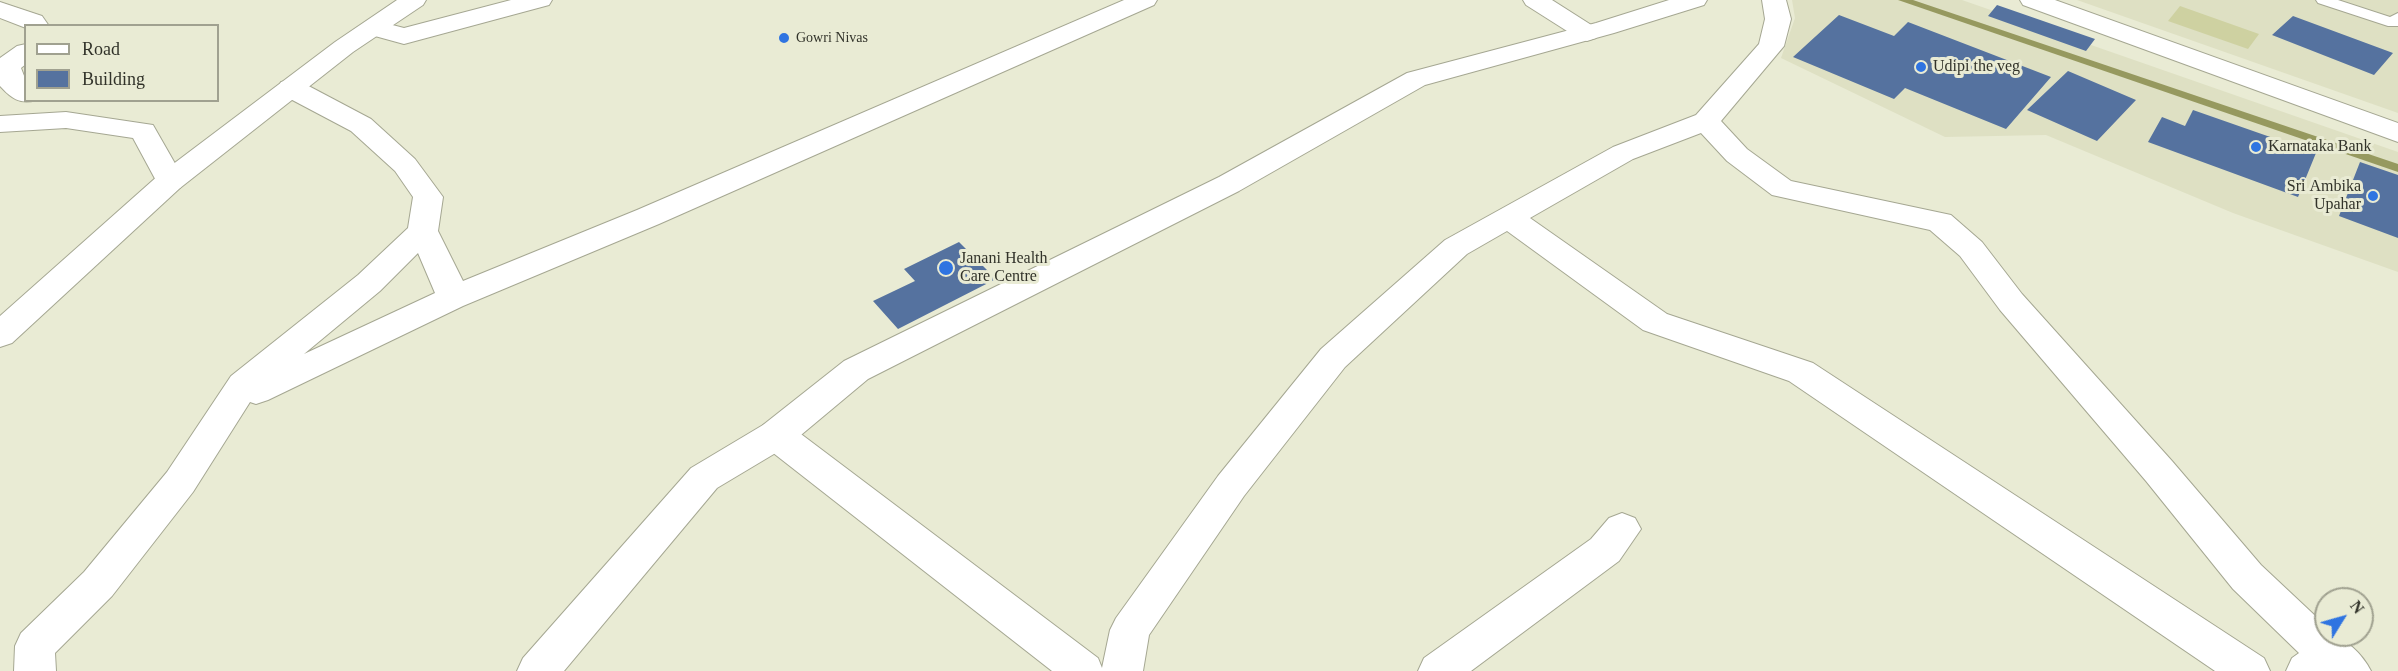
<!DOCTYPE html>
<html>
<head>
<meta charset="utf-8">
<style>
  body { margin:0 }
  #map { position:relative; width:2398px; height:671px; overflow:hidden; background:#e9ebd4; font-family:Georgia,serif }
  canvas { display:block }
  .legend { position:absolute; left:24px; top:24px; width:195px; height:78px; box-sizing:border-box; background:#e9ebd4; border:2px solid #a0a190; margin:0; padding:8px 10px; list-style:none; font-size:18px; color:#32332a }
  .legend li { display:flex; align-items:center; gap:12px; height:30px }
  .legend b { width:30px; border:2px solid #a0a190 }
  .north { position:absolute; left:2314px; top:587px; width:60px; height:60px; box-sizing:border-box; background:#e9ebd4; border:2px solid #a0a190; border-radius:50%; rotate:53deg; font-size:16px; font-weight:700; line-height:24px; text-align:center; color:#32332a }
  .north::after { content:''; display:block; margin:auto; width:21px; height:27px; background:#2f74e1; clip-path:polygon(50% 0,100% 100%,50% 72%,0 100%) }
</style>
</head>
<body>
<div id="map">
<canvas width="2398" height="671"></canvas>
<ul class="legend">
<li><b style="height:8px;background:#fff"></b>Road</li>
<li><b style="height:16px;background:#55729f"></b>Building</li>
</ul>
<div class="north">N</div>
</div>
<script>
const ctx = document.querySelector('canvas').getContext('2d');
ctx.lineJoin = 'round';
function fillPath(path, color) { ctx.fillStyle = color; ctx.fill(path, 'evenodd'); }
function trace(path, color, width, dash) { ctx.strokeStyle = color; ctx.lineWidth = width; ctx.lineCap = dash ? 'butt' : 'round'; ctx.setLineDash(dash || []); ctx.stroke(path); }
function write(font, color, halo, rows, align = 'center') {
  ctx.font = font + ' Georgia,serif'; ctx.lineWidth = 6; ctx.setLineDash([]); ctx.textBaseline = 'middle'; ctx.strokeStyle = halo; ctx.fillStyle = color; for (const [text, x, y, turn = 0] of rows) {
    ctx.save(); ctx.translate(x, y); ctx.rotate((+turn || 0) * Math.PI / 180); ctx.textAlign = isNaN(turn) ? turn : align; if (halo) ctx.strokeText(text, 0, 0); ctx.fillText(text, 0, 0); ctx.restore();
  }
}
fillPath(new Path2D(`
  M1792 0H1962L2398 152V272L2233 213 2046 135 1945 137 1781 58 1795 18Z
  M2077 0H2398V113Z`), '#dee0c3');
fillPath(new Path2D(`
  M2180 6 2259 34 2248 49 2168 21Z`), '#ced1a1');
fillPath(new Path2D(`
  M1898 0H1913L2398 164V172Z`), '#96995f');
fillPath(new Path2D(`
  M1997 5 2095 39 2086 51 1988 16Z
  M1839 15 1894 36 1908 22 2051 77 2006 129 1905 88 1894 99 1793 57Z
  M2293 16 2393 53 2374 75 2272 35Z
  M2068 71 2136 100 2097 141 2027 110Z
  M2193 110 2316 153 2298 197 2148 142 2162 117 2185 126Z
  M2360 162 2398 175V238L2339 216Z
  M959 242 996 279 898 329 873 301 915 281 904 269Z`), '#55729f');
const service = new Path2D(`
  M2316 0H2338L2390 17 2398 13V26H2388L2318 3Z`);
const minor = new Path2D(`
  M511 0H552L549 5 404 44 364 33 360 28 364 23 373 20 404 28Z
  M1124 0H1157L1154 5 659 224 463 306 268 400 256 404 250 402 193 492 112 596 55 653 56 671H14L15 646 21 633 84 572 167 472 231 376 358 275 408 228 413 197 395 171 351 131 281 94 278 88 281 82 291 80 301 82 371 119 415 159 443 197 438 231 463 281 637 210ZM418 253 435 293 304 354 380 291Z
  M1523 0H1552L1596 28 1600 33 1596 38 1587 41 1578 38 1526 5Z
  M1762 0H1786L1791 19 1784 46 1721 121 1747 149 1791 181 1951 215 1982 242 2022 294 2172 461 2261 565 2326 626V635C2344 635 2363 655 2371 671H2286L2292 658 2299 653 2233 589 2146 481 2000 310 1960 256 1930 230 1772 195 1727 161 1701 133 1633 159 1530 218 1667 314 1813 363 2264 658 2270 671H2215L1789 381 1643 330 1507 231 1467 254 1345 367 1244 496 1149 635 1143 671H1052L763 445 758 435 763 425 776 421 789 425 1098 658 1102 668 1110 630 1116 618 1218 476 1321 349 1445 240 1613 147 1696 115 1759 44 1765 19Z
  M0 2 42 16 49 26H26V28L0 18Z
  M26 44V64L21 68 26 81V100H36C20 105 11 98 0 86V58L17 46Z
  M66 112 153 125 185 181 180 188 170 190 160 188 133 138 66 128 0 132V116Z
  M1622 513 1635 518 1641 529 1619 561 1471 671H1418L1424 658 1591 539 1609 518Z`);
const tertiary = new Path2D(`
  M1669 0H1707L1704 5 1614 33 1425 85 1239 191 868 379 789 445 717 488 564 671H517L523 658 691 468 763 425 844 361 1219 177 1407 73 1596 23Z
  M2020 0H2055L2398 123V142L2023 5Z`);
const secondary = new Path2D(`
  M397 0H426L423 5 353 52 180 188 12 343 0 347V316L160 174 335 42Z`);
trace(service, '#a5a792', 2);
trace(minor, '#a5a792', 2);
trace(tertiary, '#a5a792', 2);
trace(secondary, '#a5a792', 2);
fillPath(service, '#fff');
fillPath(minor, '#fff');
fillPath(tertiary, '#fff');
fillPath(secondary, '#fff');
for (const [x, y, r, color] of [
  [784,38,6,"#2f74e1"],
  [1921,67,6,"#2f74e1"],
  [2256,147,6,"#2f74e1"],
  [2373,196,6,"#2f74e1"],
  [946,268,8,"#2f74e1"]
]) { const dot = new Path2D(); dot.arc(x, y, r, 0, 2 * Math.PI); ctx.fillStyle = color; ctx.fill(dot); trace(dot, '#e9ebd4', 2); }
write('14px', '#32332a', '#e9ebd4', [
  ["Gowri Nivas",796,38]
], 'left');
write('16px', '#32332a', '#e9ebd4', [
  ["Udipi the veg",1933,67],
  ["Karnataka Bank",2268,147],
  ["Sri Ambika",2361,187,"right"],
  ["Upahar",2361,205,"right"],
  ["Janani Health",960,259],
  ["Care Centre",960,277]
], 'left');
</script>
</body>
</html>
